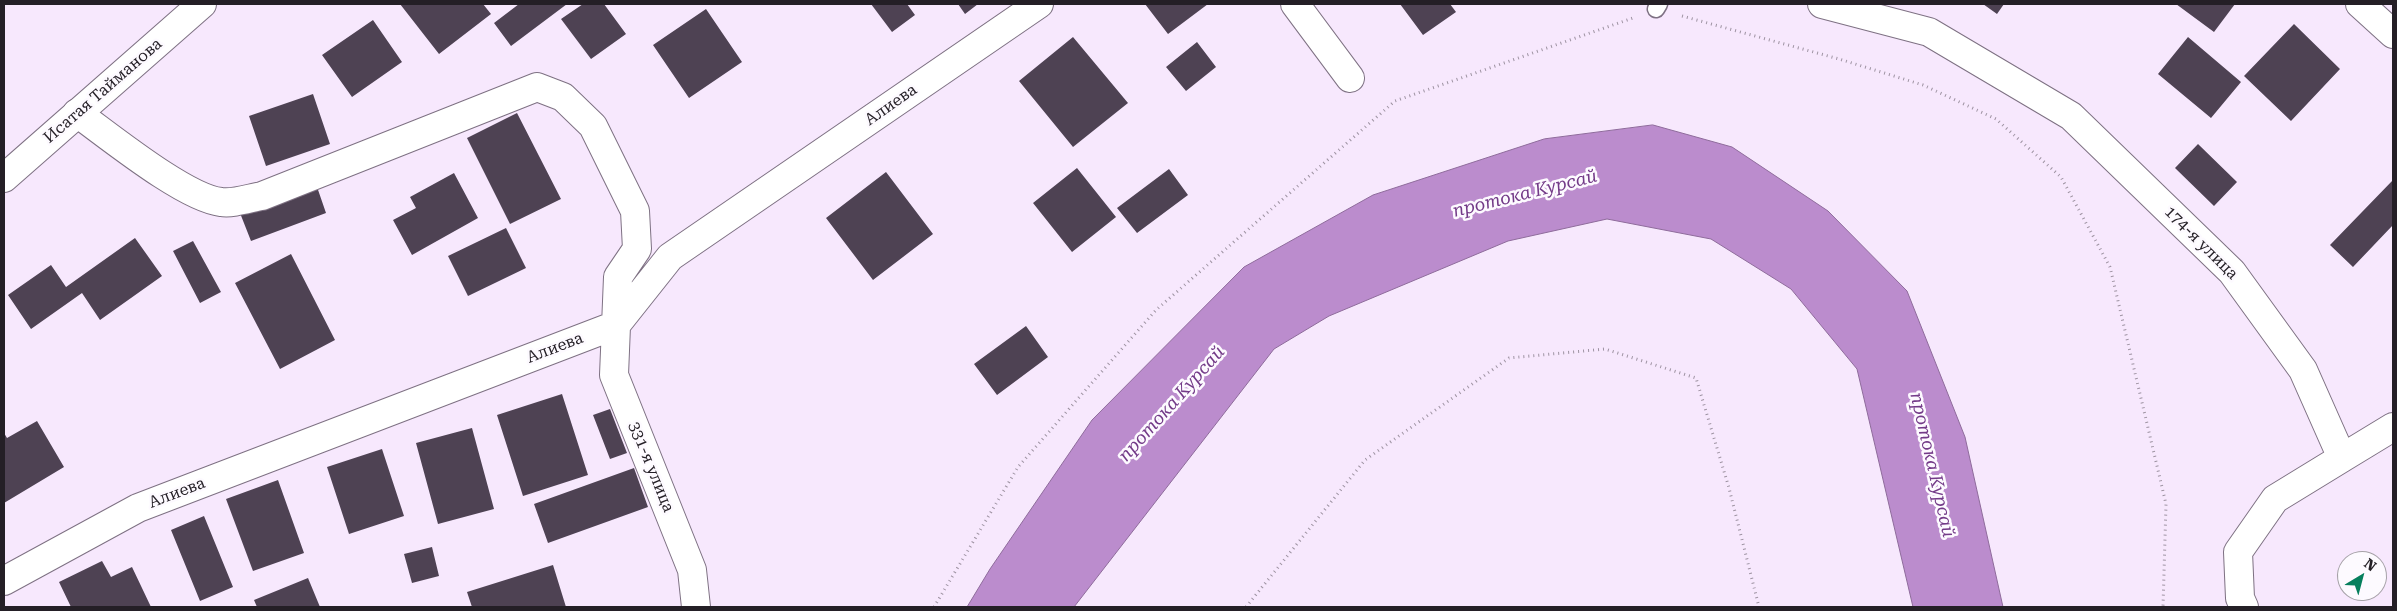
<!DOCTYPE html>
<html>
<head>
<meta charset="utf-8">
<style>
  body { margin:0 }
  #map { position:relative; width:2397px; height:611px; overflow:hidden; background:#f7e8fd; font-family:"Roboto Serif",serif }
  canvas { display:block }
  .frame { position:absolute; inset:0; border:5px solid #241f26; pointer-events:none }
  .north { position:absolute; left:2337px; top:551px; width:50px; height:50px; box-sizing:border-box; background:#fdfaff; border:1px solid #a6a2a8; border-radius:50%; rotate:37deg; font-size:14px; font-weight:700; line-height:20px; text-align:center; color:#241f26 }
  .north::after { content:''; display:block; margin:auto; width:18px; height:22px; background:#067f5d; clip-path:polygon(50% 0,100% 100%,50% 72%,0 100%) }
</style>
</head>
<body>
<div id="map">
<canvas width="2397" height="611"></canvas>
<div class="frame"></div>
<div class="north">N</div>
</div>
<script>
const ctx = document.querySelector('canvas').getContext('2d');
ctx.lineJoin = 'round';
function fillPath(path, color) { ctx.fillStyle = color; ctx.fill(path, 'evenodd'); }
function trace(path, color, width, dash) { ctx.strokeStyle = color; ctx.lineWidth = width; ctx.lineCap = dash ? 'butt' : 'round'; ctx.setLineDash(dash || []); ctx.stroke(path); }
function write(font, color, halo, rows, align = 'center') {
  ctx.font = font + ' "Roboto Serif",serif'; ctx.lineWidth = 5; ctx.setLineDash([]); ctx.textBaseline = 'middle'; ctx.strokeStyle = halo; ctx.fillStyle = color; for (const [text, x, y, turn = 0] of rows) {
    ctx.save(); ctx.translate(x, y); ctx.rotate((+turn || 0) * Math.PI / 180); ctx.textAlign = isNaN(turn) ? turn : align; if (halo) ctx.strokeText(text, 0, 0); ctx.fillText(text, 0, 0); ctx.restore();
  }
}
const water = new Path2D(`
  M1653 125 1732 147 1828 211 1907 291 1965 437 2003 607H1913L1857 369 1791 289 1711 239 1607 219 1508 241 1329 316 1274 349 1074 607H967L990 569 1092 420 1244 267 1373 195 1544 139Z`);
fillPath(water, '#bb8ccd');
trace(water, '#8e6b9b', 1);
fillPath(new Path2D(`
  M400 4H483L491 14 439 54Z
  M519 4H567L511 46 494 23Z
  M583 4H604L626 34 591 59 561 19Z
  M871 4H907L915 15 892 32Z
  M958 4H978L965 14Z
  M1145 4H1208L1168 34Z
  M1400 4H1450L1456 12 1423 35Z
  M1983 4H2004L1997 14Z
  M2176 4H2235L2214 32Z
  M706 9 742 62 689 98 653 45Z
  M373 20 402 62 352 97 322 55Z
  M2294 24 2340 69 2291 121 2244 76Z
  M1073 37 1128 103 1073 147 1019 81Z
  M2188 37 2241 82 2211 118 2158 74Z
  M1197 42 1216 67 1186 91 1166 67Z
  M313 94 330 144 266 166 249 116Z
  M517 113 561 199 510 224 467 138Z
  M2198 144 2237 182 2214 206 2175 168Z
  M1077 168 1116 217 1072 252 1033 203Z
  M1169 169 1188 195 1137 233 1117 208Z
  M886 172 933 234 873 280 826 218Z
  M454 173 478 218 412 255 393 220 416 208 410 197Z
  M2393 180V225L2353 267 2330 245Z
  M316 184 326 213 251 241 240 213Z
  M506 228 526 268 468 296 448 256Z
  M135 238 162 276 100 320 82 293 31 329 8 295 51 265 66 287Z
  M193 241 221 292 200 303 173 251Z
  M291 254 335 340 280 369 235 283Z
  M1026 326 1048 357 997 395 974 364Z
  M562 394 588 475 523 496 497 415Z
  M610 409 627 453 610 459 593 415Z
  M37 421 64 467 4 503V433L7 438Z
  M472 428 494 509 438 524 416 443Z
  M382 449 404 516 349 534 327 467Z
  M634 468 648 507 548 543 534 504Z
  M278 480 304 553 253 571 226 499Z
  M204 516 233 587 200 601 171 530Z
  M432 547 439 576 412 583 404 554Z
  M102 561 111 577 132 567 151 607H71L59 582Z
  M553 565 566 607H472L467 592Z
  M308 578 320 607H257L254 600Z`), '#4e4253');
const lane = new Path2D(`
  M1656 9 1659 4`);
const street = new Path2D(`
  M1295 4 1350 78
  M1822 4 1929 32 2071 116 2232 272 2303 370 2342 458 2275 499 2238 552 2240 598 2244 607
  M2360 4 2393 34
  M77 113C109 136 185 198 221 202 233 204 250 198 262 196L537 87 563 97 593 126 635 211 637 249 618 277 614 375 692 570 696 607
  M2342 458 2393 427
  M4 581 138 508 616 325 670 257 1039 4`);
const secondary = new Path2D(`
  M4 178 202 4`);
trace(lane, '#7e7183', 19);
trace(street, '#7e7183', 30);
trace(secondary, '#7e7183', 30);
trace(new Path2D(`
  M1682 16 1839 59 1923 85 1996 119 2061 177 2110 267 2166 504 2163 607
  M934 607 1018 467 1156 310 1395 101 1633 18
  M1246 607 1365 460 1509 358 1605 349 1696 378 1729 488 1759 607`), '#9e93a2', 3, [1, 4]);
trace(lane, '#fff', 16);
trace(street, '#fff', 28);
trace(secondary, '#fff', 28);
write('16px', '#241f26', '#fdfaff', [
  ["Исатая Тайманова",103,91,-41],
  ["Алиева",891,105,-35],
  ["174-я улица",2201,243,45],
  ["Алиева",555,348,-21],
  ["331-я улица",651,467,68],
  ["Алиева",177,493,-21]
]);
write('italic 18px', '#733a88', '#fdfaff', [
  ["протока Курсай",1525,194,-14],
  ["протока Курсай",1172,404,-48],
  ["протока Курсай",1932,465,77]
]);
</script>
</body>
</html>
